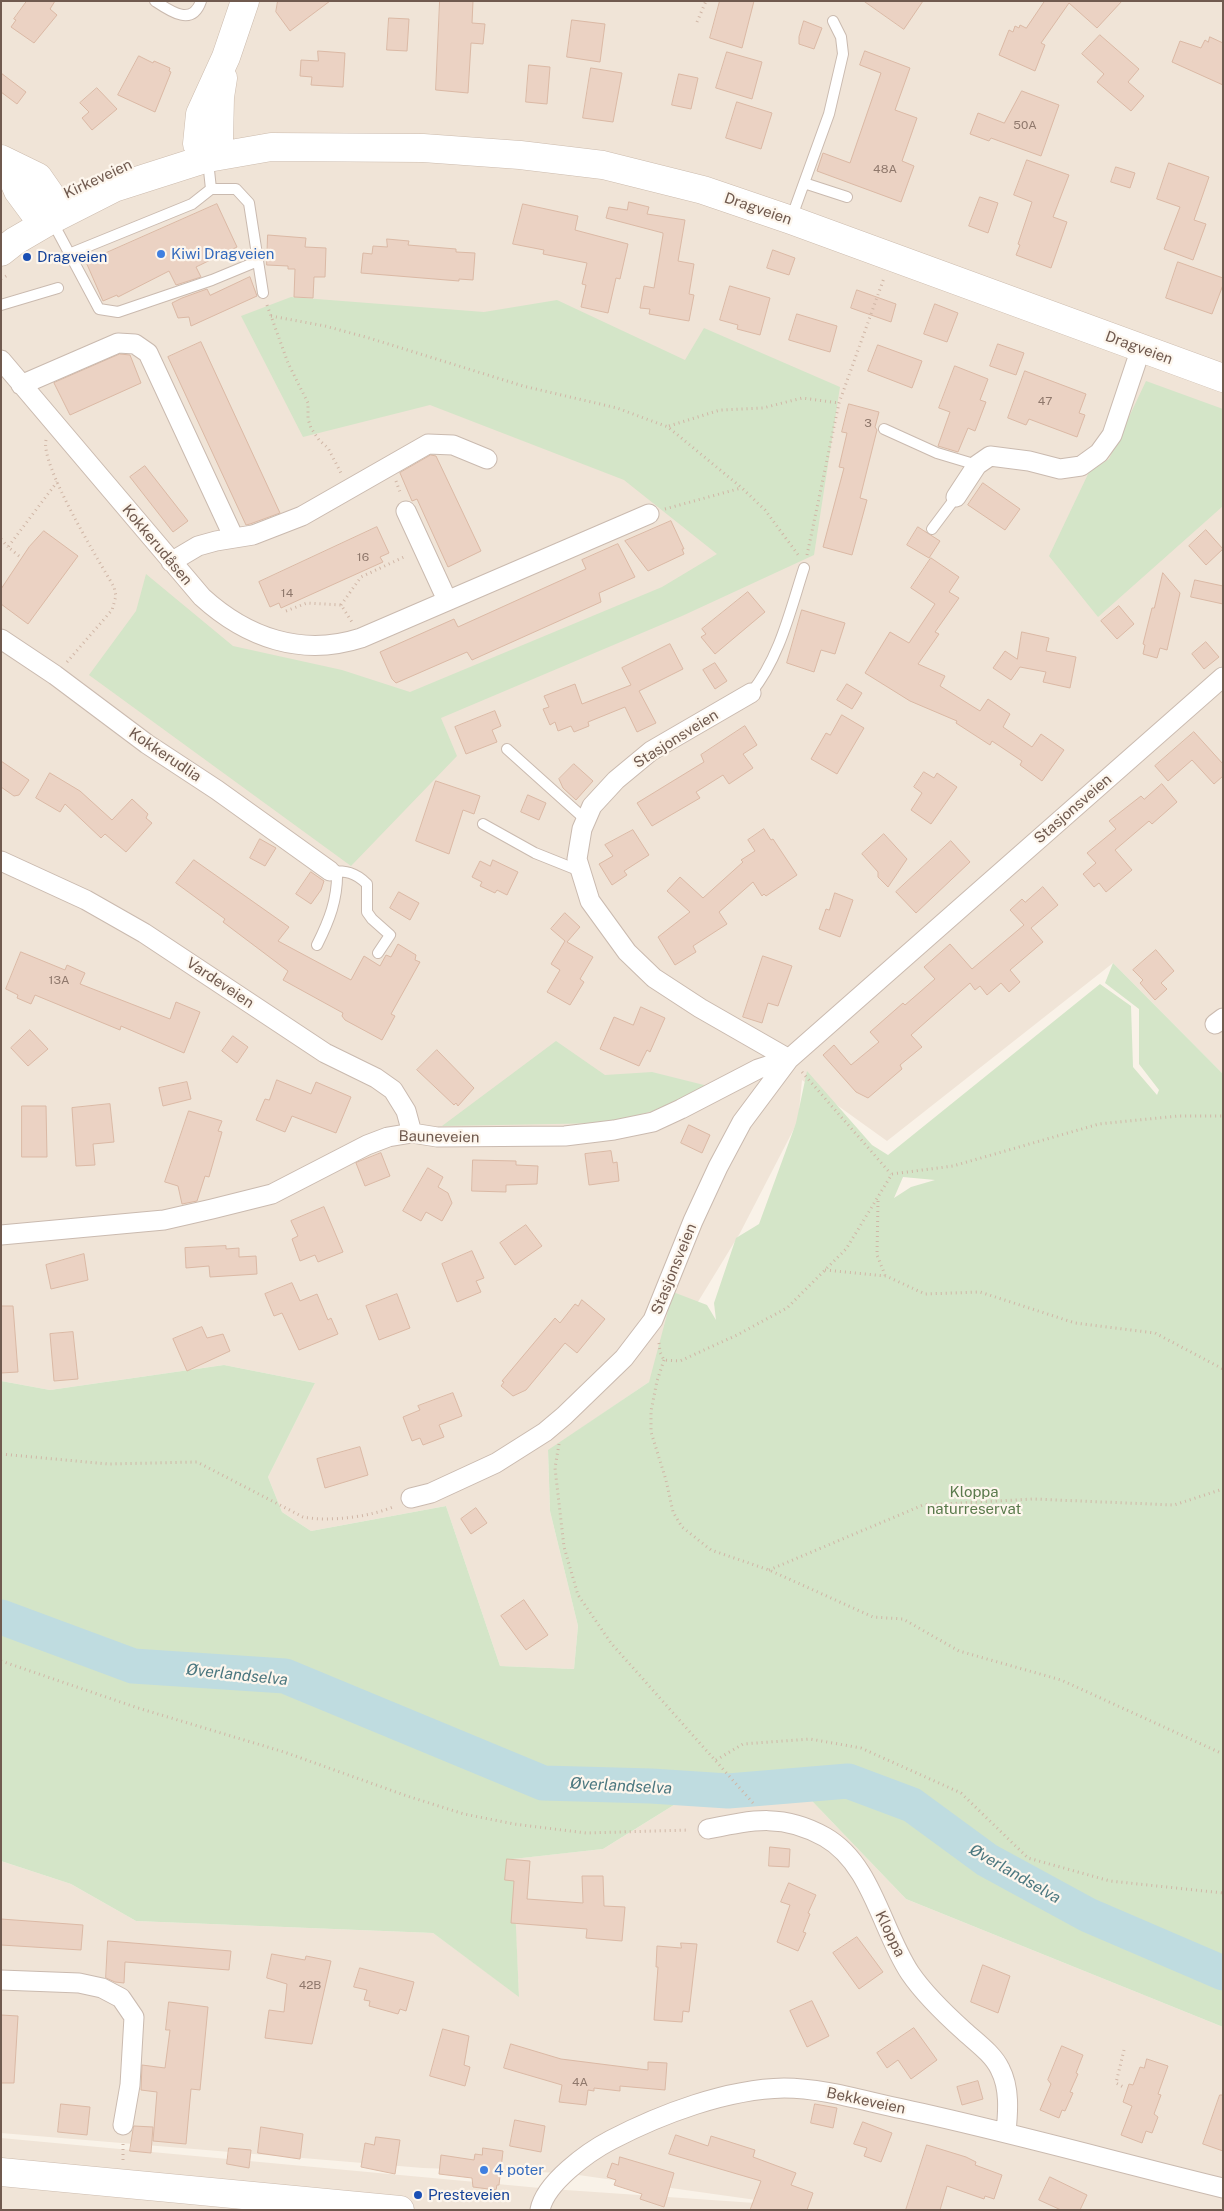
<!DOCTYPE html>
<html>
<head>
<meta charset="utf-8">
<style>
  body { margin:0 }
  #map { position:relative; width:1224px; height:2211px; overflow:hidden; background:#f9f2e8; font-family:"Public Sans",sans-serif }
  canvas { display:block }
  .frame { position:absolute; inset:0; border:2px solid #705a4f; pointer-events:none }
</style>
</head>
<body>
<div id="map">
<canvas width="1224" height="2211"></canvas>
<div class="frame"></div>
</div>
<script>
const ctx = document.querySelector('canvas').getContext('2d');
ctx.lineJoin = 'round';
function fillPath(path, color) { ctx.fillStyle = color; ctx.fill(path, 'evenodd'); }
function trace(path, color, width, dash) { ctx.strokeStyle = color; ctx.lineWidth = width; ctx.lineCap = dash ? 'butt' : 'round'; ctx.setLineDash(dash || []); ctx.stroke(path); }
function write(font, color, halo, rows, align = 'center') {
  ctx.font = font + ' "Public Sans",sans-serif'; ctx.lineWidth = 4.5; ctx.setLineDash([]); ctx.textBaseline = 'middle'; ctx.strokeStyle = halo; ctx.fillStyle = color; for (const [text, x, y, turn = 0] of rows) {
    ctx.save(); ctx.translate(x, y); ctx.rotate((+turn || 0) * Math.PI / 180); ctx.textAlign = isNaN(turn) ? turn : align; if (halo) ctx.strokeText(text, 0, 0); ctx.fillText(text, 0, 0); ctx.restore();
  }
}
fillPath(new Path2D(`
  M1 1H1223V1074L1113 963 887 1141 802 1080 798 1121 740 1233 649 1382 548 1451 550 1511 578 1626 574 1669 500 1666 446 1506 311 1531 282 1512 268 1477 315 1383 224 1365 50 1390 1 1381Z
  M698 1790 812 1801 906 1899 1223 2027V2210H1V2138L551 2189 799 2206 564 2173 423 2168 1 2133V1861L71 1884 136 1921 433 1933 519 1996 512 1859 603 1849Z`), '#f0e4d7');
fillPath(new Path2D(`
  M291 297 484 312 557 300 685 360 704 328 840 387 814 555 682 616 441 718 457 756 351 866 89 675 136 611 146 574 233 646 342 670 410 692 662 587 717 554 624 480 430 405 303 437 241 316Z
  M1146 381 1223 409V506L1098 617 1049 556 1089 472 1109 459Z
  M1113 963 1223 1074V2027L906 1899 812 1801 698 1790 603 1849 513 1859 519 1997 433 1933 136 1921 71 1884 1 1861V1381L50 1390 224 1365 315 1383 268 1477 282 1512 311 1531 446 1506 500 1666 574 1669 578 1626 550 1511 548 1450 649 1382 673 1292 707 1305 716 1320 714 1303 736 1238 759 1224 796 1123 807 1071 872 1145 888 1155 1100 984 1131 1006 1133 1067 1157 1095 1159 1090 1139 1064V1009L1105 983ZM903 1177 935 1180 911 1187 894 1198Z
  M556 1041 605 1075 652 1072 708 1086 653 1111 609 1123 442 1126Z`), '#d4e5c8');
trace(new Path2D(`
  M1 1617 133 1666 285 1676 543 1783 651 1786 728 1791 848 1781 912 1805 987 1860 1088 1915 1223 1973`), '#bfdce0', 35);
const building = new Path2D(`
  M27 1H55L50 9 57 15 34 43 11 27 16 20 14 19Z
  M278 1H330L290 31 276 12Z
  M440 1H473L472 23 485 24 483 44 471 43 468 93 436 90Z
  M720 1H754L742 48 710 38Z
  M864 1H923L904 29Z
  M1045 1H1122L1097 28 1069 3 1041 43 1045 45 1035 71 999 55 1009 30 1013 32 1015 26 1019 28 1020 25 1026 28Z
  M389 18 409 19 407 51 387 50Z
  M572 20 605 24 600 62 567 57Z
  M804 21 822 28 814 49 799 44V37Z
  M1100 35 1139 69 1128 82 1144 96 1131 111 1097 82 1104 74 1082 54Z
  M1210 37 1223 43V85L1172 62 1180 41 1201 48 1205 40 1208 42Z
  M318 51 345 53 343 87 311 85 312 77 300 76 301 60 318 61Z
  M865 51 910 68 895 110 917 118 902 161 914 166 901 202 817 171 823 153 850 163 881 73 860 65Z
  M727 52 762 62 752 99 716 88Z
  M139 56 153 63 154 61 170 68 169 71 171 72 155 112 118 95Z
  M529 65 550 67 547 104 526 102Z
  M591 68 622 73 613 122 583 118Z
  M1 73 26 92 17 104 1 92Z
  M679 74 698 78 691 109 672 105Z
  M97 88 117 109 92 130 82 118 89 112 80 103Z
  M1022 91 1059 105 1041 156 991 138 989 141 970 134 978 113 1004 123Z
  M737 102 772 113 761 149 726 138Z
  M1027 160 1069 175 1053 217 1067 222 1051 268 1016 255 1020 245 1018 244 1032 202 1014 195Z
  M1169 163 1209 177 1194 220 1206 224 1193 260 1164 249 1180 207 1157 199Z
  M1116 167 1135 173 1130 188 1111 182Z
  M980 197 998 203 988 233 969 226Z
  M629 202 649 207 647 214 685 220 678 261 694 264 689 294 694 295 689 321 649 314 650 309 640 308 644 286 654 288 663 235V233L606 218 609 207 627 210Z
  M217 204 237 247 196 267 201 277 176 285 169 271 118 297 117 295 103 301 86 262Z
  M523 204 578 216 575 230 628 244 620 279 616 278 608 313 581 307 586 285 582 284 587 263 543 254 544 250 513 244Z
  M268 235 306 238 305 247 326 248 325 277H314L313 298 294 297 295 269H288V266L267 265Z
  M387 239 409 241 408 245 456 249V252L475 253 473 280 459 279V281L361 273 363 253 372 254 373 246 387 247Z
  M773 250 795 258 789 275 767 268Z
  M1178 262 1223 278V285L1212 314 1166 298Z
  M250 277 257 296 191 326 189 317 178 318 172 303 182 298 207 289 210 295Z
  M730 286 770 298 760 335 737 329 738 325 720 320Z
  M857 290 896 304 891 322 851 308Z
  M935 304 958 313 947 342 924 334Z
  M797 314 837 326 830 352 789 340Z
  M201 342 280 513 250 524 246 525 168 357Z
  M998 344 1024 353 1016 375 990 366Z
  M878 345 922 361 912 388 868 371Z
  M120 354 130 355 141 383 70 415 54 383Z
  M955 366 988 379 980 400 986 402 975 431 968 428 958 452 938 446 950 412 939 408Z
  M1025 371 1086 394 1079 413 1085 415 1077 437 1029 419 1026 425 1008 418Z
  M849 404 879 412 875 427 877 430 860 498 867 500 852 555 823 547 844 468 839 467 847 433 842 432Z
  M431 455 436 456 481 551 448 567 417 499 412 501 400 473Z
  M145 466 188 521 173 532 130 477Z
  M983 483 1020 509 1005 530 968 505Z
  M671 521 684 549H682L684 554 648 571 625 541Z
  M377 527 389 553 380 557 383 562 281 608 279 603 270 607 259 582Z
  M918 527 940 541 929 558 907 545Z
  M1206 530 1223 549 1206 565 1189 546Z
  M44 531 78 556 28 624 1 604V589L29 547Z
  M618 544 635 577 599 593 601 602 472 660 467 652 396 683 392 679 380 652 454 619 458 627 533 593 586 569 582 560Z
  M931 558 959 577 949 592 959 598 935 632 939 634 918 664 945 676 940 686 980 711 988 699 1010 714 1003 727 1032 747 1041 734 1064 750 1042 781 1020 765 1022 761 992 741 990 745 956 723 957 721 910 701 865 673 890 632 909 643 935 604 911 588Z
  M1163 573 1180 593 1167 650 1160 648 1157 658 1143 654 1145 645 1143 644 1152 608H1154Z
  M1195 580 1223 586V604L1191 597Z
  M748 592 765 612 715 654 701 637 706 634 702 629Z
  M1119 606 1134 624 1117 639 1101 621Z
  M802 610 845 623 835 654 821 650 814 672 787 663Z
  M1022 632 1049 638 1046 651 1076 657 1070 688 1043 682 1046 672 1020 667 1011 680 993 668 1005 651 1017 659Z
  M1206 642 1219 657 1204 669 1192 654Z
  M670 644 683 669 639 691 656 723 637 732 625 707 588 722 589 726 574 732 571 726 558 731 555 722 550 725 543 709 549 707 544 696 575 684 582 704 631 685 622 668Z
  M715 663 727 681 715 689 703 670Z
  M847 684 862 693 852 709 837 700Z
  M495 711 501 726 492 730 497 742 466 754 455 727Z
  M842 715 864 728 837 774 811 759 826 733 830 735Z
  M745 726 757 745 743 754 753 768 729 784 723 775 696 792 700 798 652 826 637 803 704 762 701 755Z
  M1194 732 1223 764V776L1214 784 1192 760 1168 781 1155 766Z
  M1 761 29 780 19 795 14 796 1 787Z
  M574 764 593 781 576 800 563 788 559 779Z
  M924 772 934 778 937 773 957 787 931 824 911 810 922 793 914 787Z
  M50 773 80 791 112 820 132 799 148 814 146 818 152 823 126 852 105 834 101 838 65 804 60 812 36 798Z
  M436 781 480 796 474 814 463 810 449 854 416 841Z
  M1162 784 1177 802 1152 824 1149 821 1115 850 1132 870 1106 892 1099 883 1094 887 1083 874 1096 863 1087 853 1116 829 1109 821 1141 796 1144 799Z
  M528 795 546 803 539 820 521 812Z
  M764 829 771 840 773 839 797 875 766 896 764 894 762 896 753 882 719 912 727 924 693 946 696 952 675 965 658 937 690 912 667 891 680 877 703 898 743 862 741 860 755 851 748 840Z
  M633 830 649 855 624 871 627 875 612 885 599 864 613 856 605 845Z
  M884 834 907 859 888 887 878 877V872L862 854Z
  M260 839 276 848 265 866 250 858Z
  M951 841 970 862 916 913 896 892Z
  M194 860 289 927 278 941 351 980 364 956 380 966 386 955 391 957 398 944 416 955 415 960 420 962 391 1014 395 1016 382 1040 345 1020 342 1016 343 1013 283 980 288 971 223 922 225 919 176 883Z
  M493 860 518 872 507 895 497 890 495 893 480 886 482 882 472 877 480 861 490 866Z
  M311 872 324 881 321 890 311 904 296 894Z
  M1043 887 1058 905 1031 928 1043 942 1010 970 1020 982 1009 992 1001 983 987 995 980 986 975 990 970 983 911 1035 922 1047 900 1065 902 1069 868 1098 856 1092 823 1055 834 1045 851 1065 879 1042 870 1032 903 1003 905 1005 935 979 924 967 950 944 972 969 1024 925 1010 910 1022 899 1025 902Z
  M399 892 419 903 410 920 390 908Z
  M835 893 853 900 840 937 819 929 826 909 829 910Z
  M565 913 580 927 567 942 593 957 580 979 584 982 570 1005 547 992 560 970 551 964 565 941 551 929Z
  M1156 950 1174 971 1161 983 1167 989 1155 1000 1140 983 1143 980 1133 970Z
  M21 952 65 970 67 965 85 973 80 984 170 1019 176 1002 200 1012 184 1053 121 1026 120 1030 35 995 31 1004 17 998 18 995 6 989Z
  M763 956 792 966 778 1006 768 1003 762 1023 743 1017Z
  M641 1007 665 1018 650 1052 647 1050 639 1066 600 1049 614 1017 633 1025Z
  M30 1030 48 1049 28 1066 11 1048Z
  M233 1036 248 1047 237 1063 222 1051Z
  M437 1050 474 1088 458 1106 456 1103 454 1105 417 1070Z
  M277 1080 311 1094 316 1082 351 1097 336 1133 292 1116 285 1132 256 1120 265 1099 269 1100Z
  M187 1082 191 1099 163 1106 159 1088Z
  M110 1104 114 1142 93 1144 95 1165 76 1166 72 1108Z
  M22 1106H46L47 1157H22Z
  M189 1111 222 1121 218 1131 222 1132 209 1177 205 1176 197 1201 182 1204 178 1186 165 1182Z
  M689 1125 710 1135 702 1153 681 1143Z
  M611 1151 613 1163 617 1162 619 1181 589 1185 585 1154Z
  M381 1153 390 1176 365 1186 356 1163Z
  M473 1160 516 1161V1165L538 1166 537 1184 506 1185V1192L472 1191Z
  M428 1168 443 1177 438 1187 448 1193 452 1203 442 1221 426 1212 421 1221 403 1211Z
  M324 1207 343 1252 318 1262 315 1255 300 1261 292 1239 298 1236 291 1221Z
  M526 1225 542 1246 515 1265 500 1243Z
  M226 1246V1249L239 1248V1257L256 1256 257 1274 210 1277 209 1266 186 1268 185 1248Z
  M472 1251 484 1278 476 1281 481 1292 457 1302 442 1264Z
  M84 1254 88 1280 51 1289 46 1265Z
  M292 1283 300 1301 317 1294 328 1320 331 1318 338 1334 299 1350 282 1313 274 1316 265 1294Z
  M397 1294 410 1328 379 1340 366 1306Z
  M582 1300 605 1319 577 1353 565 1343 526 1390 513 1396 501 1386 504 1382 502 1381 555 1318 560 1323 575 1304 578 1306Z
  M1 1306H13L18 1372 1 1373Z
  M202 1327 207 1338 223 1334 230 1351 187 1371 173 1339Z
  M73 1332 78 1379 54 1381 50 1334Z
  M453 1393 462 1416 439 1425 444 1437 423 1445 420 1438 412 1441 403 1417 420 1410 418 1406Z
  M360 1447 368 1475 325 1488 317 1459Z
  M476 1508 487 1523 471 1534 461 1519Z
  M524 1600 548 1635 526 1650 501 1616Z
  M770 1847 790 1849 789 1867 769 1866Z
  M507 1859 530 1861 527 1899 583 1903 582 1876H603L604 1906 625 1907 622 1941 586 1938 587 1929 511 1923 514 1881 505 1880Z
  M789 1883 816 1895 808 1913 810 1914 803 1932 806 1933 798 1951 777 1942 790 1905 781 1902Z
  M1 1919 83 1925 81 1950 1 1945Z
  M857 1937 883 1972 859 1989 833 1953Z
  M108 1941 231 1951 229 1970 125 1962 124 1983 115 1982 106 1978Z
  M681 1943 697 1944 689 2012 683 2011 682 2022 654 2020 658 1967H656L657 1946 681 1948Z
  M272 1954 305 1960 306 1956 331 1961 312 2044 265 2038 269 2010 284 2012 287 1984 267 1978Z
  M983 1965 1010 1976 998 2013 971 2002Z
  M360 1968 414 1982 406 2011 400 2009 398 2014 369 2006 370 2001 364 2000 367 1990 354 1987Z
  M812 2001 829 2036 807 2047 790 2011Z
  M169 2002 208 2007 200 2090 191 2089 186 2144 153 2141 157 2092 141 2090 142 2065 165 2068 170 2030H166Z
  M1 2015 18 2016 14 2083H1Z
  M914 2028 937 2060 911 2079 898 2060 887 2068 877 2053Z
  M443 2029 469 2036 464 2065 470 2067 465 2086 430 2076Z
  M511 2044 561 2059 648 2070V2062L667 2063 665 2090 620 2086V2091L594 2088V2091L588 2090 586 2105 559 2102 562 2085 504 2068Z
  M1062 2046 1083 2055 1076 2073 1078 2074 1070 2092 1073 2093 1065 2111 1062 2110 1059 2118 1040 2110 1051 2084 1048 2080Z
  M1147 2059 1168 2066 1158 2094 1161 2095 1154 2114 1158 2117 1152 2133 1146 2131 1142 2143 1121 2135 1132 2106 1123 2102 1129 2084 1133 2085 1140 2067 1144 2068Z
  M978 2081 983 2099 962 2105 957 2087Z
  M1220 2095H1223V2151L1203 2144Z
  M61 2104 90 2107 87 2135 58 2132Z
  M815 2104 837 2108 833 2128 811 2123Z
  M515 2120 545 2126 541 2152 510 2146Z
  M863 2122 892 2133 881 2162 864 2156 867 2148 854 2144Z
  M134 2126 153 2127 151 2153 130 2151Z
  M261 2127 303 2134 300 2159 258 2153Z
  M676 2135 708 2146 711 2136 755 2150 753 2157 796 2173 791 2185 813 2193 807 2210H750L761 2181 669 2154Z
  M376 2137 400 2140 395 2174 361 2167 365 2143 374 2145Z
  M927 2145 966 2157 976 2162 975 2165 1002 2175 994 2199 985 2196 984 2199 947 2186 940 2210H906Z
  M229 2148 251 2150 249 2168 227 2164Z
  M483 2148 503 2151 499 2185H497L496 2190 473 2187 472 2178 439 2174 441 2155 474 2160 475 2154 482 2155Z
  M620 2157 674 2173 664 2207 640 2199 642 2194 614 2185 616 2180 607 2177 612 2163 618 2165Z
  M1050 2177 1087 2195 1080 2210H1061L1039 2200Z`);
fillPath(building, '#ebd2c3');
trace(building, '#dbb9a5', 1);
const service = new Path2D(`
  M155 1C170 11 192 27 201 1
  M208 161 211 189
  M804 183 847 197
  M791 219 829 114 843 54 841 37 833 21
  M52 221 99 309 118 312 212 280 258 261
  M69 254 192 204 211 189H236L249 203 263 293
  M1 305 58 288
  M884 429 937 453 977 465
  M932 529 956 497
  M751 693C780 657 790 611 804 568
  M507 749 586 820
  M483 824 535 853 580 871
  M330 871C346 871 355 872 367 884V912L372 919 390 935 378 953
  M317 945C329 921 338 899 337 871`);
const minor = new Path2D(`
  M1 360 202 597C247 638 302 657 361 638L649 514
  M21 385 118 343 135 344 148 353 234 538
  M956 497 977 465 990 456 1029 461 1060 469 1081 466 1099 453 1112 435 1141 348
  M406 511 447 600
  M171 562 198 546 216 541 253 535 302 516 428 444 453 445 487 459
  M1 639 55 675 147 744 217 790 330 871
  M751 693 651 751 616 780 592 806 582 829 577 859 590 901 627 952 654 978 700 1008 789 1059 1223 677
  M1 861 86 900 144 933 325 1053 376 1078 393 1090 406 1111 412 1133
  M1215 1024 1223 1018
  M1 1235 164 1220 212 1209 272 1194 367 1145 388 1137 412 1133 437 1137 565 1136 614 1130 653 1122 681 1109 758 1069 789 1059
  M411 1498 431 1493 496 1463 545 1432 564 1416 624 1358 653 1320 693 1221 718 1167 742 1122 789 1059
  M708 1829C752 1820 783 1813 825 1837 872 1864 881 1929 910 1973 925 1995 944 2013 964 2031 976 2042 993 2054 1000 2069 1010 2088 1008 2112 1006 2132
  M1 1980 79 1983 102 1988 121 1998 134 2017 130 2085 123 2125
  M540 2210C545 2183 588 2152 611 2140 661 2114 727 2089 784 2088 823 2088 864 2101 903 2109 1010 2132 1116 2162 1223 2188`);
const secondary = new Path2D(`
  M208 158 197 144 200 114 226 57 245 1
  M208 158 219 140 220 97 223 78
  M1 159 38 177 54 200 51 220
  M6 163 18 191 35 214 51 220
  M1 252 15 241 51 220 114 188 208 158 271 147 423 148 520 155 603 165 703 190 791 220 1223 378
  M1 2172 400 2210`);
trace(service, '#cabaaf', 12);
trace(minor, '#cabaaf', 21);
trace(secondary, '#ccbbad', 29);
trace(new Path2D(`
  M697 22 706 1
  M1 279 8 275
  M267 305 288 363 308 403V419L311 428 319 440 328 448 341 473
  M271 316 325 326 369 338 523 386 617 408 668 427 742 488 765 510 799 556
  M669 426 720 410 763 408 802 398 839 403
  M46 440C40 465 99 561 114 587L116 596 112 610 67 662
  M396 481 400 492 403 491
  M665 509 741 488
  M1 539 8 547
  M807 555 839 403 884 278
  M19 556 8 547 57 482
  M341 605 361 577 406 556
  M286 611 307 603 341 605 352 622
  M802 1072 891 1174
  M892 1174 953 1166 1099 1124 1178 1116H1223
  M878 1201 877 1255 885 1275
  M825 1270 886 1276 925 1294 980 1292 1075 1323 1155 1333 1223 1369
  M659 1343 660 1352 664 1360 680 1361 737 1335 787 1308 846 1249 892 1174
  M664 1360 657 1381 651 1411V1432L666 1480 673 1512 682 1527 711 1550 769 1570 873 1617 903 1619 959 1651 1061 1680 1223 1754
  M559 1444 555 1468 564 1547 578 1595 611 1643 753 1803
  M1 1454 108 1464 197 1462 303 1517C329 1522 371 1517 395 1506
  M769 1570 923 1505 1033 1499 1174 1505 1223 1489
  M1 1661 138 1708 284 1752 407 1796 464 1814 514 1824 586 1833 689 1830
  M716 1760 743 1744 810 1739 861 1748 961 1793 1028 1858 1110 1881 1223 1893
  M1124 2050 1116 2083 1125 2088
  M123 2160V2144`), '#d0b6a6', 3, [1, 4]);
trace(service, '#fff', 10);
trace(minor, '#fff', 19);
trace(secondary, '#fff', 28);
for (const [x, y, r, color] of [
  [161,254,5,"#3f7fe0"],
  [27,257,5,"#1a4fb4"],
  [484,2170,5,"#3f7fe0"],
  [418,2195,5,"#1a4fb4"]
]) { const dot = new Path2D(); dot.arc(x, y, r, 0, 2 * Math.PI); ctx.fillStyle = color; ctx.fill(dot); trace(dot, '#fdf6ed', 2); }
write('12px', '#8f786c', null, [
  ["50A",1025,125],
  ["48A",885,169],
  ["47",1045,401],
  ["3",868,423],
  ["16",363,557],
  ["14",287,593],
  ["13A",59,980],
  ["42B",310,1985],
  ["4A",580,2082]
]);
write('15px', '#705a4f', '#fdf6ed', [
  ["Kirkeveien",98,179,-25],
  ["Dragveien",758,209,19],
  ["Dragveien",1139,348,20],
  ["Kokkerudåsen",157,545,50],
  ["Stasjonsveien",676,739,-32],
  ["Kokkerudlia",165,755,34],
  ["Stasjonsveien",1073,809,-41],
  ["Vardeveien",220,983,34],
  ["Bauneveien",439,1137,1],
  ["Stasjonsveien",674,1269,-68],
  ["Kloppa",890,1934,64],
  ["Bekkeveien",866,2101,12]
]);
write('15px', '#366cbe', '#fdf6ed', [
  ["Kiwi Dragveien",171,254],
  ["4 poter",494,2170]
], 'left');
write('15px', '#164399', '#fdf6ed', [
  ["Dragveien",37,257],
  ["Presteveien",428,2195]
], 'left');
write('15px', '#5a7a4c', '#fdf6ed', [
  ["Kloppa",974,1492],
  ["naturreservat",974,1509]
]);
write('italic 16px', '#4c7880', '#fdf6ed', [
  ["Øverlandselva",237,1675,6],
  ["Øverlandselva",621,1786,3],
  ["Øverlandselva",1015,1874,30]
]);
</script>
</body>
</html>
